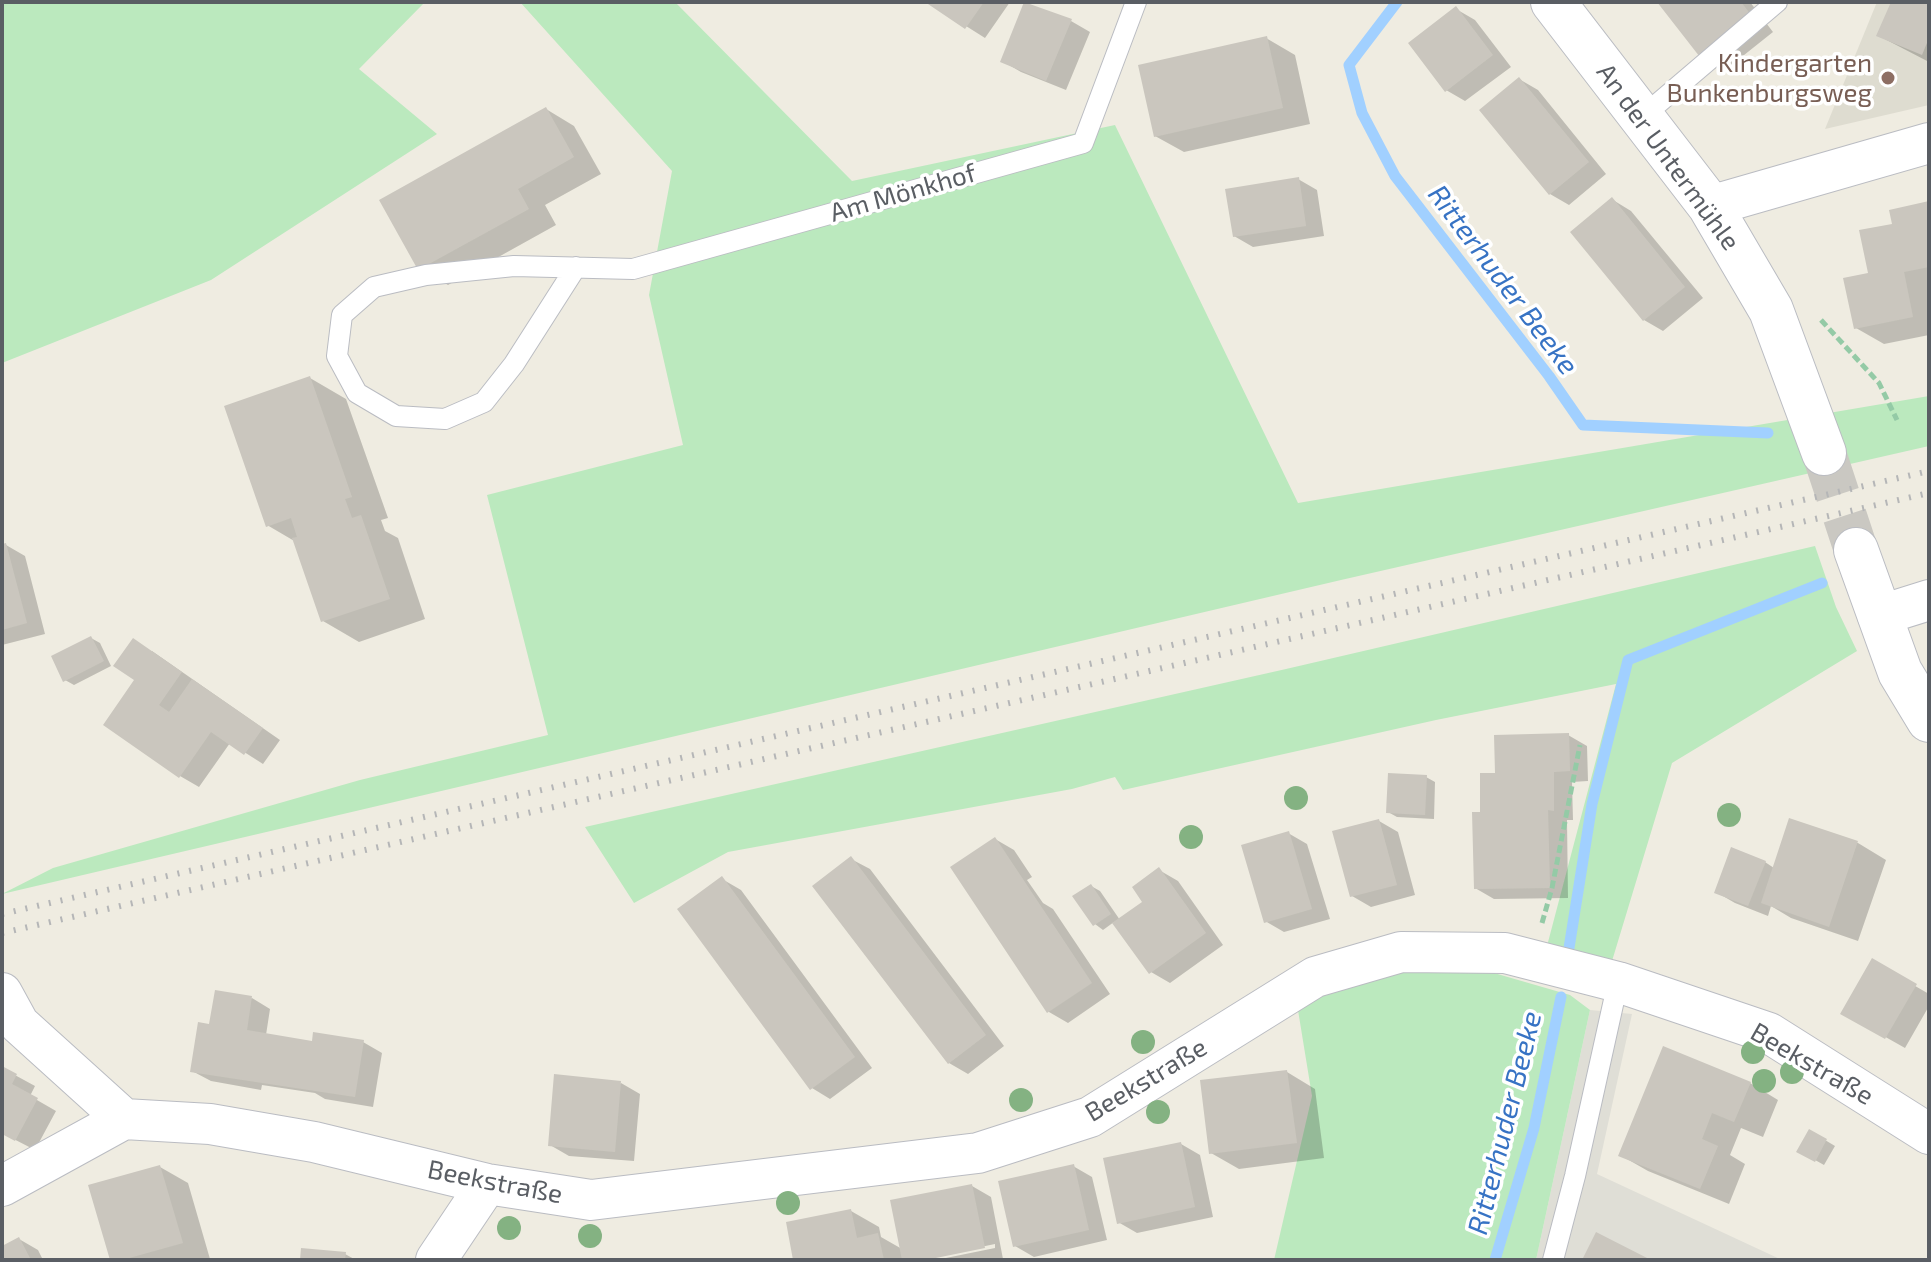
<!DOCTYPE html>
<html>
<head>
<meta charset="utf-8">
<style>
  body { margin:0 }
  #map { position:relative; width:1931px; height:1262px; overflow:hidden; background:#efece1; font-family:"Exo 2",sans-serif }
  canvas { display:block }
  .frame { position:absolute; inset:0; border:4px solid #5a5e64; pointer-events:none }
</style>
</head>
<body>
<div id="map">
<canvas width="1931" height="1262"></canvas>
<div class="frame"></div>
</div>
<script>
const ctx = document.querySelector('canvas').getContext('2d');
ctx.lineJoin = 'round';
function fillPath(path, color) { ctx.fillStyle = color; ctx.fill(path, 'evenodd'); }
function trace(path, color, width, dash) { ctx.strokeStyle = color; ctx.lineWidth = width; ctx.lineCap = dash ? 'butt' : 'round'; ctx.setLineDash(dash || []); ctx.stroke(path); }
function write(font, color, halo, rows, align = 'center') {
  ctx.font = font + ' "Exo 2",sans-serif'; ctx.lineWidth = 7; ctx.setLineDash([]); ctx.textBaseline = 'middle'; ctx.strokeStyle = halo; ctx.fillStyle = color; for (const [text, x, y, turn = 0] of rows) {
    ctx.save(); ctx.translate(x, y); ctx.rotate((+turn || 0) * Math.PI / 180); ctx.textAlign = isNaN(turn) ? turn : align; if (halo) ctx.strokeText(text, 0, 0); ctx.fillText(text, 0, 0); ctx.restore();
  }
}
fillPath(new Path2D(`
  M1590 1010 1632 1014 1597 1174 1782 1260H1536Z`), '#dfded6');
fillPath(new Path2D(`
  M1877 2H1929V105L1825 129Z`), '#dedcd0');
fillPath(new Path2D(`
  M2 2H425L359 69 437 134 211 280 2 363Z
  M520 2H675L852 181 1115 125 1298 503 1929 396V446L1341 580 2 894 53 868 360 780 548 735 487 495 683 445 649 295 672 171Z
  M1815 546 1836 607 1857 651 1672 763 1612 961 1547 946 1616 684 1436 720 1123 790 1115 777 1072 789 728 852 634 903 585 827 1286 669Z
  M1428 965 1494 973 1570 995 1590 1010 1536 1260H1274L1312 1096 1297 1004 1354 977Z`), '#bbe9be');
fillPath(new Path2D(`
  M928 2H1010L985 38Z
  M1659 2H1750L1773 32 1724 71 1705 60Z
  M1893 2H1929V62L1879 36Z
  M1026 3 1071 21 1090 32 1066 90 1021 72 1002 61Z
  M1456 9 1475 20 1511 67 1465 101 1446 90Z
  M1266 38 1295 55 1310 124 1184 152 1155 136Z
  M1519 79 1538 90 1606 174 1569 205 1550 194Z
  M546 109 574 126 601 174 545 205 556 225 448 285 419 269Z
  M1298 179 1317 190 1324 236 1253 247 1234 236Z
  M1613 200 1631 211 1703 298 1663 331 1644 320Z
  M1929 203V335L1884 344 1856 328 1870 275Z
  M310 378 346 399 388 518 381 520 385 531 398 538 425 619 359 642 323 621 296 542 267 525Z
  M6 545 25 556 45 634 2 645V546Z
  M91 638 100 643 111 666 74 685 65 680Z
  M152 651 280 740 263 764 230 743 199 787 180 776 136 679Z
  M1568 735 1587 746 1588 781 1572 782 1573 820H1567L1568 898 1494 899 1475 888 1497 775Z
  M1426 777 1435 782 1434 819 1397 817 1388 812Z
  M1379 821 1398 832 1415 895 1371 907 1352 896Z
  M1791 821 1858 843 1886 860 1858 941 1791 918 1771 906 1768 916 1735 903 1716 892 1765 862 1774 868Z
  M1288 833 1307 844 1330 919 1284 932 1265 921Z
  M995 839 1014 850 1032 877 1027 880 1043 903 1053 909 1110 994 1068 1023 1049 1012Z
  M851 859 870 869 1004 1046 968 1074 949 1063Z
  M1159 870 1178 881 1223 945 1170 983 1151 972 1114 922 1103 930 1095 924 1091 886 1100 891 1120 920 1145 902Z
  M722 879 741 890 872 1068 830 1099 812 1088Z
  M1872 961 1929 994V1006L1905 1048 1843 1013Z
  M252 998 270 1009 266 1035 314 1043 363 1042 382 1053 373 1107 325 1099 315 1093 262 1085 261 1090 211 1081 192 1071 211 1026Z
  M1664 1048 1750 1083 1778 1100 1763 1137 1741 1128 1730 1155 1745 1164 1729 1204 1648 1171 1620 1155Z
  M2 1068 35 1086 30 1096 56 1111 35 1150 2 1133Z
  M1287 1072 1315 1089 1324 1158 1239 1169 1211 1153Z
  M621 1083 640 1094 634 1161 569 1156 550 1145Z
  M1810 1131 1835 1146 1824 1165 1799 1151Z
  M1181 1144 1200 1155 1213 1217 1137 1233 1118 1222Z
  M1073 1166 1092 1177 1107 1240 1034 1257 1015 1246Z
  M160 1167 188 1183 210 1259 112 1260Z
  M972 1186 991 1197 1003 1259 936 1260 995 1248V1244L918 1260H795L851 1211 879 1227 881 1237 902 1249Z
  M19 1239 38 1250 43 1260H2V1248Z
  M345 1254 356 1260H302Z`), '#0003');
trace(new Path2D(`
  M1397 2 1349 65 1362 113 1395 176 1549 376 1583 425 1768 433
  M1569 948 1592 804 1628 660 1822 583
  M1495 1260 1534 1128 1561 997`), '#a1d0ff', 11);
fillPath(new Path2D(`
  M925 2H984L965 29Z
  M1024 2 1072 19 1046 81 1000 62Z
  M1657 2H1741L1755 20 1703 61Z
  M1891 2H1929V38L1922 55 1876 36Z
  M1456 6 1493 55 1445 92 1408 43Z
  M1267 36 1283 108 1154 137 1138 65Z
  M1519 77 1589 162 1549 195 1479 110Z
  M546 107 574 157 518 189 529 209 418 270 379 200Z
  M1299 177 1306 226 1233 237 1225 189Z
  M1612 197 1685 287 1643 321 1570 232Z
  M1929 201V267L1904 272 1913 317 1854 329 1843 278 1868 273 1859 230 1892 224 1889 210Z
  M310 376 352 497 345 499 352 518 361 515 390 599 321 622 292 538 297 537 291 518 266 527 224 406Z
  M6 543 27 623 2 630V544Z
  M91 636 104 661 63 682 51 656Z
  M133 638 182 672 159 705 169 712 192 679 263 728 244 755 211 732 179 778 103 725 134 680 113 666Z
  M1569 733 1570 771 1554 772V811L1548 810 1550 888 1474 889 1472 812H1480V773H1495L1494 735Z
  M1388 773 1427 775 1425 815 1386 813Z
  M1789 818 1858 841 1829 927 1761 903Z
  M1379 819 1397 885 1350 897 1332 831Z
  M1289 831 1312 909 1264 923 1241 845Z
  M995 837 1092 983 1047 1013 950 867Z
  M1731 847 1766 861 1748 906 1714 893Z
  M851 856 986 1035 948 1064 812 886Z
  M1159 867 1206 933 1149 974 1112 923 1142 902 1132 887Z
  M722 876 855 1057 810 1090 677 909Z
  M1091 884 1111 914 1093 926 1072 896Z
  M1872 958 1917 984 1885 1039 1840 1014Z
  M215 990 252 996 247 1030 312 1041 313 1032 364 1040 355 1097 190 1072 198 1022 209 1024Z
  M1663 1046 1751 1082 1734 1122 1712 1113 1702 1139 1718 1146 1700 1189 1618 1156Z
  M2 1066 17 1074 12 1084 38 1098 15 1141 2 1134Z
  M1287 1070 1297 1143 1209 1154 1200 1080Z
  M554 1074 621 1081 615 1152 548 1146Z
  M1809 1129 1827 1139 1815 1162 1796 1152Z
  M1181 1142 1195 1207 1117 1224 1103 1158Z
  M1074 1164 1089 1230 1013 1247 998 1181Z
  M160 1165 183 1243 122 1260H110L88 1185Z
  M972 1184 985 1248 926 1260H902L890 1200Z
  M851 1209 857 1238 878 1233 884 1260H793L786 1222Z
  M1596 1232 1651 1260H1582Z
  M19 1237 31 1260H2V1246Z
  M301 1248 346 1252 345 1260H300Z`), '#cac6be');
trace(new Path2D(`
  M1824 453 1856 550`), '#cac8c2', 44, [44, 22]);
const service = new Path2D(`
  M1642 117 1777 2
  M576 267 514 364 484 402 445 419 396 416 357 393 337 356 342 315 374 287 426 275 514 266 633 269 1083 143 1136 2
  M1553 1260 1575 1176 1618 982`);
const minor = new Path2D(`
  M1710 206 1929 143
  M1878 616 1929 600
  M2 993 19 1024 124 1119
  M124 1119 210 1124 314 1142 487 1184 591 1200 978 1153 1090 1117 1315 977 1401 952 1505 953 1618 982 1769 1033 1929 1134
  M2 1186 124 1119
  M436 1260 487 1184`);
const tertiary = new Path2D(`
  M1553 2 1710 206 1771 310 1824 453
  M1856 550 1900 672 1929 720`);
trace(service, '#babcc2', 22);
trace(minor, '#babcc2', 42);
trace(tertiary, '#babcc2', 46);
trace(new Path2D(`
  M1821 320 1879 383 1897 420
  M1542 923 1552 888 1580 745`), '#94caa6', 5, [8, 4]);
trace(service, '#fff', 20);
trace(minor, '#fff', 40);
trace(tertiary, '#fff', 44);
trace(new Path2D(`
  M2 914 1929 471
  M2 933 1929 493`), '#b5b6b7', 6, [2, 10]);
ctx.fillStyle = '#84b282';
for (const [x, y] of [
  [1296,798],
  [1729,815],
  [1191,837],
  [1143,1042],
  [1753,1052],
  [1792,1072],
  [1764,1081],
  [1021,1100],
  [1158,1112],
  [788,1203],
  [509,1228],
  [590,1236]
]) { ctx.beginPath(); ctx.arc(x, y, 12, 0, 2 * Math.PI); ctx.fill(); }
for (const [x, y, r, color] of [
  [1888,78,8,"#8d6e63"]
]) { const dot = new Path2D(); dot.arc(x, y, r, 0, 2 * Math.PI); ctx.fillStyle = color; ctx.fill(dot); trace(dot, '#fff', 3); }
write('26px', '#785e54', '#fff', [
  ["Kindergarten",1872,63],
  ["Bunkenburgsweg",1872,93]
], 'right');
write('26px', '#5a5e64', '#fff', [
  ["An der Untermühle",1668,157,54],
  ["Am Mönkhof",903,193,-16],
  ["Beekstraße",1812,1064,30],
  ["Beekstraße",1146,1080,-31],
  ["Beekstraße",495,1182,11]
]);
write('italic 28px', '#3773c4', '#fff', [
  ["Ritterhuder Beeke",1503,280,53],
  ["Ritterhuder Beeke",1505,1123,-76]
]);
</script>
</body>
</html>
